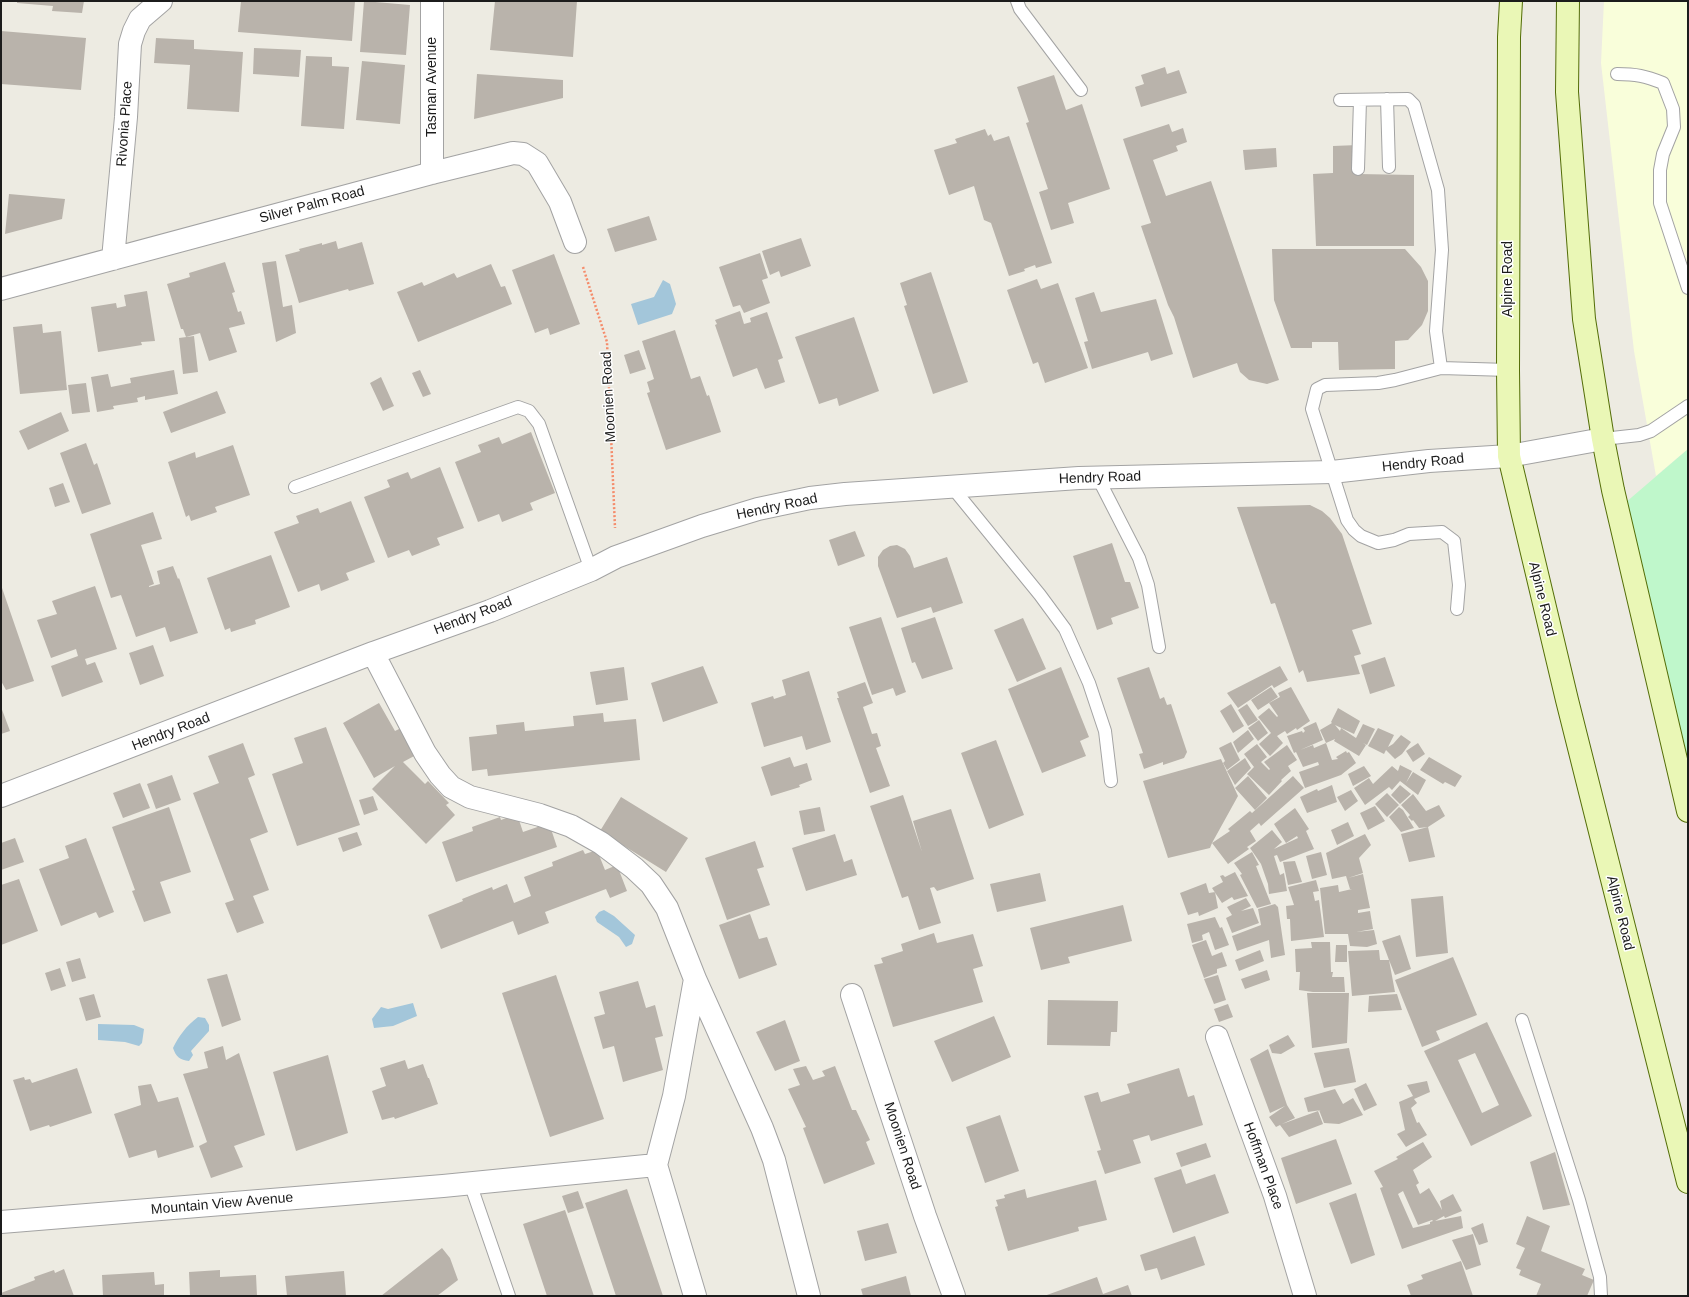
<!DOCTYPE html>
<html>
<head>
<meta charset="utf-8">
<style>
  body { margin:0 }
  #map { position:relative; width:1689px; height:1297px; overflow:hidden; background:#edebe2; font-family:Arial,sans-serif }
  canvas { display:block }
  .frame { position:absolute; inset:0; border:2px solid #1c1c1c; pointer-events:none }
</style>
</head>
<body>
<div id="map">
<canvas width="1689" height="1297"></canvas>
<div class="frame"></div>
</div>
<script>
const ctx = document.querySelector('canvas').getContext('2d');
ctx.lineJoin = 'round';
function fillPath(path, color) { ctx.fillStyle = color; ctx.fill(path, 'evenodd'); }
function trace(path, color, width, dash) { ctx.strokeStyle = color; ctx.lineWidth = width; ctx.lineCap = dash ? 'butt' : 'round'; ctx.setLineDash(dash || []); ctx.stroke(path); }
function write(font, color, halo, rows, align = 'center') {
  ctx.font = font + ' Arial,sans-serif'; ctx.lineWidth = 3; ctx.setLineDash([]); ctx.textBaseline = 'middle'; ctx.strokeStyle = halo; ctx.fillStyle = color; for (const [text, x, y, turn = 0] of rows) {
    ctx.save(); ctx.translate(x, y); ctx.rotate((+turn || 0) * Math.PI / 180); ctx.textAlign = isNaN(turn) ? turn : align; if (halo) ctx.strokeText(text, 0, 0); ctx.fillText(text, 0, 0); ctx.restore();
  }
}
fillPath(new Path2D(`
  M1604 1H1688V449L1656 476 1634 351 1601 63Z`), '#f9feda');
fillPath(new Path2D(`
  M1688 449V811L1618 509Z`), '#bff7cb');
fillPath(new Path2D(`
  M663 280 670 284 676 304 672 314 638 325 631 304 654 297Z
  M604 910 614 916 635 935 632 944 626 947 619 937 597 922 595 917 599 912Z
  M413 1003 417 1016 393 1026 374 1028 372 1019 381 1007 388 1009Z
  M198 1017 205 1018 209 1025V1031L191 1051 193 1055 189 1061C180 1060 176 1057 173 1048 179 1036 186 1026 198 1017Z
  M98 1024 134 1025 144 1029 142 1043 139 1046 125 1042 98 1040Z`), '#a3c6da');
fillPath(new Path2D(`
  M17 1H84L82 13 52 11 53 6 17 3Z
  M241 1H355L352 41 238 32Z
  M364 1 410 5 406 55 360 52Z
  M495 1H577L573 57 490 50Z
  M1 31 86 38 81 90 1 84Z
  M156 38 194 40V49L243 52 239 112 187 109 190 65 154 63Z
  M254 48 301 50 299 77 253 74Z
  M306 56 332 57V66L349 67 344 129 301 126Z
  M362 61 405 65 400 124 356 120Z
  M1165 67 1167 74 1179 70 1187 93 1141 107 1135 87 1144 84 1141 75Z
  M477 74 563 80V98L474 119Z
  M1054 75 1066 110 1082 104 1110 189 1068 203 1074 223 1051 230 1039 192 1048 189 1026 123 1029 122 1017 87Z
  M1169 124 1172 132 1183 128 1187 142 1176 146 1178 151 1153 160 1166 196 1211 181 1279 380 1267 384 1249 380 1240 372 1237 363 1193 378 1174 317 1168 305 1141 226 1151 223 1123 139Z
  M985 129 988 136 991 134 994 141 1009 136 1052 263 1036 268 1035 265 1024 269 1025 271 1009 276 991 223 984 220 974 186 949 195 934 150 957 143 955 139Z
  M1358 145V174L1414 175V246H1316L1313 174 1333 173V146Z
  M1276 148 1277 167 1245 170 1243 150Z
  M9 194 65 199 62 219 5 234Z
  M649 216 657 240 615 252 607 229Z
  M801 238 811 266 781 277 779 271 770 275 762 251Z
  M336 241 338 249 362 242 374 284 349 291 348 289 299 303 285 255 300 251 299 249 322 243V245Z
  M1272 249H1405L1421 267 1428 281V311L1422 325 1408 340 1395 341V369L1339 370 1338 342H1312V348H1291L1274 300Z
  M760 253 768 278 762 280 770 303 744 313 740 305 733 307 719 267Z
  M554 254 580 324 550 335 548 328 535 333 512 270Z
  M276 261 283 307 292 305 296 333 276 342 262 263Z
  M225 262 235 292 232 293 238 312 241 311 245 324 229 328 237 352 209 361 200 333 186 337 183 329H181L167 284 190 277 189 273Z
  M491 264 501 287 505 286 512 304 418 342 397 292 422 282 424 286 454 273 457 278Z
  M931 272 968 382 933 394 904 306 907 305 900 283Z
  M1037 279 1041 289 1058 283 1088 368 1045 383 1038 362 1033 364 1007 290Z
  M147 291 155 341 141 342 142 345 98 352 91 307 116 303 117 308 126 306 124 295Z
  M1094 292 1101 312 1156 299 1173 354 1151 361 1148 352 1092 369 1084 342 1088 341 1075 298Z
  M740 311 744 324 751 322 750 318 767 312 783 358 778 360 785 382 765 389 757 368 733 377 715 325 717 324 715 320Z
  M854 317 879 391 839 406 837 398 819 404 795 337Z
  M42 324 43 333 61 331 67 390 20 394 13 327Z
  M675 330 691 379 700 376 707 396 709 395 721 432 666 450 647 393 650 392 647 382 654 379 642 341Z
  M194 336 198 372 183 374 179 338Z
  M639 350 646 369 630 374 624 355Z
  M174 370 178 394 145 400V396L137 398 138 402 113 406 114 409 97 412 91 377 108 374 111 387 131 383 130 378Z
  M420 370 431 394 423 397 412 373Z
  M381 377 394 406 383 411 370 383Z
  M86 383 90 412 72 414 68 385Z
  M217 391 226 413 171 433 163 412Z
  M61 412 69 431 28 450 19 431Z
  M531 432 555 493 530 503 533 510 502 522 499 514 478 522 455 462 481 452 478 445 499 437 502 444Z
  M86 443 94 465 97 463 111 504 82 514 60 453Z
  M233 445 250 495 215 507 217 512 191 521 189 515 186 517 168 462 195 452 196 458Z
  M440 467 464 528 437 538 440 545 412 556 409 550 388 558 364 497 390 487 387 480 408 472 411 479Z
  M63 483 70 502 55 507 49 488Z
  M351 501 375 562 346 573 349 580 321 591 319 584 298 592 274 532 299 523 296 516 318 508 320 513Z
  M1310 505 1322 511 1330 518 1342 534 1372 624 1352 630 1361 654 1354 656 1360 674 1307 682 1303 670 1299 673 1275 603 1271 604 1237 507Z
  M153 512 162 539 141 545 154 584 149 586V587L160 584 157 571 173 566 178 579 179 578 198 633 170 642 165 627 136 637 121 595 111 598 90 534Z
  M855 531 865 556 838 566 829 540Z
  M1112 543 1125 582H1130L1139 608 1111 618 1113 624 1097 630 1073 556Z
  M897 545 905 549 910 556 914 568 947 557 963 603 933 613 931 607 897 618 878 566V557L883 550 890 546Z
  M271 555 290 607 255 620 256 624 231 632 230 628 225 630 207 578Z
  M1 585 34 681 6 690 1 681Z
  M95 586 117 649 85 659 87 665 95 662 103 682 62 697 51 666 78 656 76 649 51 658 37 620 57 614 52 601Z
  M881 617 906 692 896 696 893 688 872 695 849 627Z
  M935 617 953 669 922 679 915 662 912 663 901 628Z
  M1023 618 1046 669 1017 682 994 630Z
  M153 645 164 676 140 685 129 653Z
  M1385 657 1395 686 1370 694 1361 665Z
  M703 666 718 703 663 722 651 683Z
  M1280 666 1288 680 1274 688 1272 685 1238 708 1227 693Z
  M624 667 628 700 596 705 590 672Z
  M1061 667 1089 737 1080 741 1086 756 1042 773 1008 689Z
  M1149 667 1160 699 1164 697 1167 705 1171 704 1187 752 1184 758 1163 765V762L1144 769 1139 754 1143 753 1117 678Z
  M809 671 831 742 806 750 802 736 764 747 751 703 773 696 774 699 786 695 782 680Z
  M865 682 873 703 863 707 872 734 877 733 881 746 876 748 890 786 870 793 837 698H839L837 692Z
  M1271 687 1278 697 1258 710 1251 700Z
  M1291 687 1310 721 1297 730 1296 728 1287 734 1285 731 1277 736 1283 743 1270 756 1259 744 1271 733 1258 717 1269 708 1277 717 1278 716 1269 703 1280 697 1278 693Z
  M379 703 395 731 401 728 416 755 403 762 425 784 428 781 449 803 446 805 455 815 426 844 372 789 395 766 374 778 343 723Z
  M1231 704 1244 726 1233 733 1220 711Z
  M1247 704 1258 720 1248 726 1238 710Z
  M1 707 10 731 1 734Z
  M1338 708 1360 721 1354 734 1335 725 1340 731 1341 728 1356 738 1363 724 1375 729 1367 745 1363 743 1366 745 1359 756 1334 741 1335 739 1326 743 1332 760 1338 759 1336 757 1346 751 1347 753 1349 752 1356 763 1341 775 1305 788 1299 772 1319 765 1318 762 1303 767 1296 752 1294 753 1287 736 1302 731 1303 733 1305 731 1303 728 1316 722 1323 740 1300 750 1313 745 1314 748 1326 743 1320 730 1332 723 1331 722Z
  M603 713 604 722 636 719 640 760 488 776 487 769 472 771 469 737 497 734 496 725 524 722 525 731 574 726 573 716Z
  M1259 720 1268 733 1258 741 1248 728Z
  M326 727 360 825 297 846 272 774 303 763 294 738Z
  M1378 728 1394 735 1388 747 1393 744 1401 735 1411 742 1402 754 1395 759 1386 750 1384 754 1368 746Z
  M1248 730 1254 739 1238 753 1233 742Z
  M996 740 1024 815 989 829 961 753Z
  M1231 742 1240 760 1227 770 1223 763 1225 761 1219 748Z
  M243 743 255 775 248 778 268 832 250 839 269 890 253 896 264 923 237 933 225 903 234 900 193 793 219 783 208 756Z
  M1418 743 1425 754 1413 762 1406 751Z
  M1257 744 1267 757 1261 762 1269 770 1270 769 1264 762 1287 745 1297 760 1288 766 1291 771 1281 780 1282 781 1269 795 1247 774 1254 767 1244 754Z
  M790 757 794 767 807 763 812 780 799 785 800 787 771 796 761 767Z
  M1429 757 1462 776 1455 787 1445 782 1443 784 1420 770Z
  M1245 758 1251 768 1235 785 1227 771Z
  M1221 759 1238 796 1212 843 1230 831 1228 829 1250 811 1252 813 1293 776 1304 788 1261 826 1259 823 1250 831 1256 841 1247 847 1249 849 1228 864 1212 843 1210 848 1168 858 1143 781Z
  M1400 765 1412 771 1406 783 1413 772 1426 780 1418 795 1400 781 1392 790 1389 787 1365 805 1354 788 1369 778 1373 784 1392 766 1398 771Z
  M1364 766 1371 776 1353 786 1348 774Z
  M172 775 181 800 156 809 147 784Z
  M1248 776 1267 798 1255 810 1235 788Z
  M140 783 150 808 123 818 113 793Z
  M1332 785 1337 802 1307 813 1300 797 1317 789 1318 791Z
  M1400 785 1411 794 1400 804 1391 795Z
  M1351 790 1358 801 1345 811 1337 797Z
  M1387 793 1399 805 1387 817 1375 804Z
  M1413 794 1426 811 1439 805 1445 816 1428 827 1419 828 1413 820 1412 821 1408 817 1410 815 1401 805Z
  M903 795 922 852 913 821 951 809 974 879 937 891 934 887 930 888 941 923 919 930 908 896 902 898 870 806Z
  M373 796 378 810 364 815 359 800Z
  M621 797 688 838 666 872 600 831Z
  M1375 806 1385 821 1368 830 1360 813Z
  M169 807 191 872 160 882 171 913 144 922 132 891 135 890 112 827Z
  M820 807 825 831 804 835 799 811Z
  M1399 807 1403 810 1414 828 1401 832 1389 817Z
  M1295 808 1309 829 1306 831 1314 849 1280 862 1277 855 1274 856 1280 875 1284 873 1287 891 1269 894 1268 884 1261 864 1250 848 1272 830 1282 842 1274 849 1298 838 1297 836 1286 843 1274 824Z
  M517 814 523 832 549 823 557 847 456 882 442 842 473 831 472 827 500 817 501 820Z
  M1348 822 1354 836 1337 845 1331 830Z
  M1428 827 1435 857 1409 862 1401 834Z
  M357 832 362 845 343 852 338 838Z
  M835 834 844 862 852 859 857 875 806 891 792 848Z
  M1365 834 1371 845 1359 858 1363 873 1348 878 1363 874 1370 908 1358 910V913L1370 911 1373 929 1356 932 1374 930 1377 944 1367 947 1350 946 1348 934H1325L1320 888 1338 885 1339 892 1352 889H1350L1346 876 1332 879 1326 853Z
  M15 838 24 862 1 870V843Z
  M86 838 114 912 99 918 96 912 61 926 39 869 69 858 65 846Z
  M755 841 764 867 757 869 770 905 727 920 705 858Z
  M583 850 585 854 597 850 605 870 617 865 627 891 610 898 606 889 545 912 549 923 518 935 513 921 441 949 428 915 463 901 462 899 492 887 493 890 507 884 514 903 531 896 524 877 553 866 552 862Z
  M1252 852 1259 865 1256 866 1271 904 1257 908 1240 875 1242 874 1234 863Z
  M1321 852 1327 875 1312 879 1306 856Z
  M1295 861 1302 882 1288 885 1283 862Z
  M1235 872 1248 896 1234 900 1232 897 1222 903 1212 888 1223 882 1220 876 1223 875 1225 877Z
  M1040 873 1046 901 997 912 990 884Z
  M19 879 38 931 1 945V885Z
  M1316 880 1319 891 1313 892 1315 901 1319 900 1324 937 1291 941 1290 919H1287L1286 906 1294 905 1288 887Z
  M1206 883 1209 893 1215 892 1218 908 1199 916 1198 912 1188 915 1180 893Z
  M1443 896 1448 953 1416 957 1411 899Z
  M1246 898 1251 906 1241 911 1253 908 1259 923 1232 933 1226 918 1232 915 1227 907Z
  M1275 904 1278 907 1285 955 1271 958 1269 940 1237 951 1232 936 1261 925 1258 909Z
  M1123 905 1132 941 1068 957 1070 963 1041 970 1030 928Z
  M750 914 759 939 767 937 777 965 739 979 719 925Z
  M1215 917 1220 928 1222 927 1229 945 1215 950 1209 932 1202 935 1203 940 1192 943 1187 924Z
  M934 933 937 943 973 934 983 966 973 969 983 1002 893 1027 874 965 883 963 881 958 903 951 901 944Z
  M1400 935 1411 969 1395 975 1389 960 1395 992 1352 996 1348 951 1379 950 1380 960H1389L1382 941Z
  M1206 940 1212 956 1222 952 1227 966 1217 969V973L1204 978 1192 945Z
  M1311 942H1330L1331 972H1333L1332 977H1344L1345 992H1313L1299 990 1300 972H1296L1295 949 1312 948Z
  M1336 945H1347V962H1335Z
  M1260 950 1264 961 1239 971 1235 960Z
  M1453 957 1477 1015 1436 1031 1440 1040 1422 1047 1395 980Z
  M80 958 86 978 72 982 66 962Z
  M60 968 66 986 51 991 45 973Z
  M1267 970 1270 980 1245 989 1241 979Z
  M227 974 241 1020 222 1027 207 979Z
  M556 975 604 1119 550 1137 502 993Z
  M1218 975 1226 1000 1214 1004 1204 979Z
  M638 981 646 1008 655 1005 663 1036 655 1038 663 1070 623 1082 614 1046 603 1049 594 1017 605 1014 599 992Z
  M1307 993H1349L1347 1043 1312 1048Z
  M94 994 101 1017 86 1021 79 998Z
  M1397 994 1402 1010 1368 1012 1369 996Z
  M1048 1000 1118 1001 1117 1032H1111L1110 1046 1047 1045Z
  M1228 1004 1233 1017 1219 1022 1214 1009Z
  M994 1016 1011 1057 952 1082 934 1041Z
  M785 1020 800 1061 775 1071 756 1032Z
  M1487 1022 1532 1116 1471 1146 1424 1051ZM1475 1053 1499 1105 1482 1113 1458 1060Z
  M1288 1035 1295 1046 1281 1054 1272 1053 1269 1045Z
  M223 1046 226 1060 239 1053 265 1135 234 1146 243 1167 211 1178 199 1146 207 1142 183 1074 208 1068 204 1052Z
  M1349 1048 1356 1082 1324 1088 1314 1053Z
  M1268 1049 1287 1105 1295 1118 1282 1124 1318 1111 1323 1124 1289 1137 1280 1125 1276 1127 1269 1117 1285 1106 1270 1113 1250 1059Z
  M328 1055 348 1133 296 1151 273 1072Z
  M405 1060 408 1069 423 1064 428 1078H429L438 1104 395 1119 394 1117 382 1120 372 1091 386 1086 380 1068Z
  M806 1066 813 1080 825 1076 822 1071 835 1066 852 1110H856L870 1140 866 1142 875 1164 824 1184 803 1128 806 1127 788 1089 800 1085 793 1069Z
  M77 1068 92 1113 50 1127 49 1125 30 1131 13 1080 24 1077 25 1080 30 1079 32 1083Z
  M1179 1068 1188 1097 1194 1095 1203 1125 1151 1141 1149 1135 1133 1140 1141 1163 1105 1174 1097 1151 1101 1150 1084 1096 1098 1092 1101 1102 1130 1093 1127 1084Z
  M1427 1081 1430 1092 1414 1099 1417 1103 1411 1108 1417 1123 1419 1122 1427 1135 1406 1147 1397 1134 1405 1130 1399 1102 1413 1096 1407 1085Z
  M1366 1083 1377 1105 1364 1111 1354 1089Z
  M151 1084 158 1102 178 1097 194 1147 158 1158 156 1150 129 1158 114 1114 141 1105 138 1086Z
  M1335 1089 1343 1104 1353 1098 1363 1115 1339 1124 1324 1123 1319 1110H1321L1308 1112 1304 1098Z
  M1000 1115 1019 1171 985 1183 966 1127Z
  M1336 1139 1352 1184 1296 1204 1281 1158Z
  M1423 1142 1432 1157 1413 1170 1419 1183 1416 1185 1420 1194 1429 1188 1442 1210 1440 1201 1453 1194 1462 1211 1445 1218 1444 1216 1435 1221 1461 1216 1463 1228 1402 1249 1380 1188 1383 1187 1374 1171 1398 1159 1396 1157ZM1403 1191 1418 1225 1432 1220 1433 1221 1430 1222V1224L1413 1228 1398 1194Z
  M1206 1143 1211 1157 1181 1167 1176 1153Z
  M1555 1152 1570 1205 1543 1210 1530 1162Z
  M1181 1169 1186 1184 1215 1174 1229 1213 1173 1233 1154 1178Z
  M1096 1180 1107 1220 1078 1227 1079 1231 1008 1251 995 1207 998 1206 996 1200 1005 1198 1004 1195 1025 1189 1027 1198Z
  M627 1189 663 1296H616L585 1203Z
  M578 1191 584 1208 568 1213 562 1196Z
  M1356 1193 1375 1255 1351 1264 1329 1203Z
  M565 1210 594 1296H547L523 1224Z
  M1527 1216 1550 1226 1541 1251 1585 1269 1582 1275 1594 1280 1587 1296H1536L1541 1284 1519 1275 1521 1270 1516 1268 1525 1248 1516 1244Z
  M888 1223 897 1253 865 1261 857 1231Z
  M1483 1223 1488 1242 1479 1245 1471 1228Z
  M1473 1234 1481 1265 1466 1270 1452 1240Z
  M1195 1236 1205 1265 1161 1280 1157 1268 1145 1271 1140 1255Z
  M442 1248 450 1258 458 1280 437 1296H381Z
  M1461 1261 1473 1296H1411L1407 1285 1423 1279 1421 1275Z
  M64 1269 74 1296H1V1293L35 1280 34 1277 54 1270 55 1273Z
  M220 1270V1277L256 1275 257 1296H190L189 1272Z
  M344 1271 346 1296H287L285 1276Z
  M154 1272 155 1285 164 1284V1296H103L102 1275Z
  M906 1276 911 1296H863L861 1289Z
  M1097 1277 1103 1294 1128 1285 1132 1296H1044Z`), '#b9b3ab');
const lane = new Path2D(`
  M1017 1 1020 9 1081 90
  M1617 74C1636 74 1645 76 1663 83L1673 109 1674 127 1663 154 1660 170V203L1688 288
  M1387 99 1389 167
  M1340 100 1408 99 1414 105 1438 190 1442 250 1436 331 1441 368
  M1358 169 1360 100
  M1603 439 1639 435 1651 431 1688 406
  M1098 478 1139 558 1148 585 1159 647
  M295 487 518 407 529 411 539 424 591 570
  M952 487 1040 595 1065 629 1089 683 1105 731 1111 781
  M1457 609 1459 585 1454 541 1442 532 1409 534 1394 540 1378 543 1361 536 1354 530 1347 520 1312 409 1317 389 1325 385 1378 383 1395 380 1441 368 1508 370
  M1522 1020 1579 1200 1600 1277 1601 1296
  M470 1183 509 1296`);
const street = new Path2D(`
  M432 173V1
  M113 259 126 117 130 44 134 31 140 19 161 1
  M1 289 432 173 513 153 523 154 537 163 560 202 575 242
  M373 653 425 753 440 775 451 787 470 797 540 815 571 826 601 843 634 868 651 884 667 908 695 979 762 1128 774 1160 809 1296
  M1 796 373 653 490 611 591 570 616 557 702 526 758 509 810 498 845 494 1079 478 1332 472 1429 461 1509 456 1603 439
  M695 979 674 1096 656 1165 695 1296
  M852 995 925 1216 954 1296
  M1217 1037 1275 1196 1305 1296
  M1 1222 443 1186 656 1165`);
const secondary = new Path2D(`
  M1511 1 1509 37 1508 370 1509 456 1567 700 1688 1182
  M1568 1 1567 92 1584 319 1603 439 1613 490 1688 811`);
trace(lane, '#a3a3a3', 14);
trace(street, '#a3a3a3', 24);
trace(secondary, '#546e08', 24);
trace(new Path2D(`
  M583 267 607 342 615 528`), '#f58c6b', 2.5, [2, 2]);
trace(lane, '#fff', 12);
trace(street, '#fff', 22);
trace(secondary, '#eaf7b6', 22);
write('14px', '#1c1c1c', '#fff', [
  ["Tasman Avenue",432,87,-90],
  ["Rivonia Place",125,124,-86],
  ["Silver Palm Road",312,205,-15],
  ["Alpine Road",1508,279,-90],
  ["Moonien Road",609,397,-93],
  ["Hendry Road",1423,463,-6],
  ["Hendry Road",1100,478,-2],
  ["Hendry Road",777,507,-12],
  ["Alpine Road",1542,599,76],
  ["Hendry Road",473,616,-21],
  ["Hendry Road",171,732,-21],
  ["Alpine Road",1620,913,76],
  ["Moonien Road",902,1146,72],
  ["Hoffman Place",1263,1166,70],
  ["Mountain View Avenue",222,1204,-5]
]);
</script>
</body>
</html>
